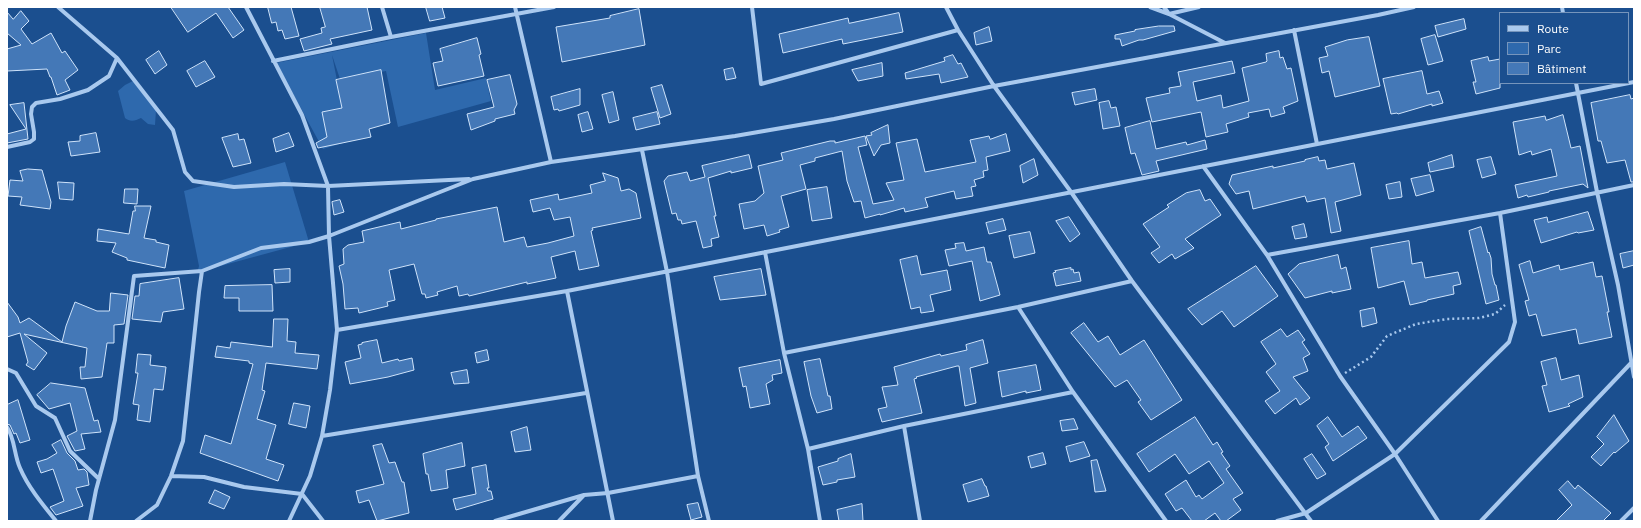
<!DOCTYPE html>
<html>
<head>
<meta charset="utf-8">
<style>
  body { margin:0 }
  #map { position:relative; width:1641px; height:528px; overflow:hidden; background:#1b4f8f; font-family:"IBM Plex Sans",sans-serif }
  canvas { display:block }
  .frame { position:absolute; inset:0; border:8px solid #fff; pointer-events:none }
  .legend { position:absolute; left:1499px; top:12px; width:130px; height:72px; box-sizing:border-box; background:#1b4f8f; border:1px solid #7695bc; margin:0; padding:5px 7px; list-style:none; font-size:12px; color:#fff }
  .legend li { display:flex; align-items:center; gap:8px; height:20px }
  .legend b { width:20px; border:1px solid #7695bc }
</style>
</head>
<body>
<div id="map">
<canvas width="1641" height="528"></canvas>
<div class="frame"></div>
<ul class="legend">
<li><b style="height:5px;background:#a9c9ee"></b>Route</li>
<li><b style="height:11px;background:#2e69ad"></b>Parc</li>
<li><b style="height:11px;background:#4478b7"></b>Bâtiment</li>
</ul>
</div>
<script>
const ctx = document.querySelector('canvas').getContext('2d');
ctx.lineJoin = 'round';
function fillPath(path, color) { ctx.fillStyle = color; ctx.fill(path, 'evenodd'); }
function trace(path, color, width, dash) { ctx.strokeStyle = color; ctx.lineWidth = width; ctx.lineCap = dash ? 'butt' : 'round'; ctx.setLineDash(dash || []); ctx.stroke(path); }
fillPath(new Path2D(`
  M426 33 435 90 486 78 491 101 398 127 386 71 340 79 332 55 349 141 323 149 276 63Z
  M133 81 156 110 155 125 148 124 141 118C135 121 130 122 125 118L118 91 125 85Z
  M285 162 309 242 202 271 198 270 199 266 184 191Z`), '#2e69ad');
const building = new Path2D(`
  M171 7H228L244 30 233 38 216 13 188 32Z
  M268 7H291L299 36 285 39 282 30 278 31 276 22 272 23Z
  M320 7H367L372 30 330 39 332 44 304 51 300 39 322 33 321 28 325 27Z
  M426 7H442L445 18 430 21Z
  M639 9 645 45 562 62 556 27 610 18V16Z
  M21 11 29 21 21 29 32 44 51 33 62 53 65 51 78 70 65 80 70 90 57 95 51 77H50L47 69 7 71V49L21 45 7 33V12L13 19Z
  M899 13 903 32 843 44 842 39 783 53 779 34 848 18 849 23Z
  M1464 19 1466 29 1438 37 1435 26Z
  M1159 26H1174L1175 31 1143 40H1139L1122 46 1120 39H1115V35L1135 31V30Z
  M989 27 992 41 976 45 974 33Z
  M1435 35 1443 61 1428 65 1421 39Z
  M1369 37 1380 86 1335 97 1329 71 1322 73 1319 58 1328 56 1325 47 1347 40Z
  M477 38 481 54 479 55 484 76 438 86 433 63 443 61 440 49Z
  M159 51 167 65 155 74 146 60Z
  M1279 51 1280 58 1283 57 1287 69 1291 68 1298 101 1283 107 1285 113 1271 117 1269 109 1248 113 1249 117 1226 124 1228 132 1206 137 1201 112 1152 122 1146 98 1170 93 1169 88 1181 86 1178 72 1232 61 1235 73 1193 82 1197 101 1221 95 1223 108 1249 101 1242 68 1266 62 1267 61 1266 54Z
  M953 55 958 64 961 63 968 77 941 83 939 74 906 79 905 73 945 61 944 58Z
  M1488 57 1489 61 1500 59V88L1476 94 1473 82H1476L1471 61Z
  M205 61 215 77 196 87 187 71Z
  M882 63 883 76 858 81 852 70Z
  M733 68 736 78 726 80 724 70Z
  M381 70 390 123 369 129 371 137 318 148 316 143 327 137 322 112 342 108 336 80Z
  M1422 71 1427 94 1439 91 1443 103 1432 106V104L1398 114 1397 113 1391 114 1383 79Z
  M510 75 517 104 514 110 515 114 495 119V121L471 130 467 114 494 107 487 80Z
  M662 85 671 114 660 118 651 88Z
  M580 89V105L559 111 558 109 554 110 551 97Z
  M1095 89 1097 100 1075 105 1072 93Z
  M613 92 619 120 609 123 602 95Z
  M1630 95 1631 99 1634 98V182H1631L1625 160 1607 163 1601 141H1598L1591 103Z
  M1109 101 1111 108 1116 107 1120 126 1103 129 1099 103Z
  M24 103 28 139 7 143V134L26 129 10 105Z
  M588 112 593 129 582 132 578 115Z
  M657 112 660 124 636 130 633 118Z
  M1563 115 1571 148 1580 146 1588 188 1583 184 1549 191V192L1528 197 1527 195 1518 198 1515 185 1557 176 1551 149 1532 155 1531 151 1519 155 1513 122 1545 116 1546 120Z
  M1150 121 1156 149 1186 142 1187 145 1205 140 1207 149 1156 161 1159 171 1142 175 1135 153 1131 154 1125 128Z
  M888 125 890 143 881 145 874 156 866 136 872 135 871 133Z
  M96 133 100 152 71 156 68 142 80 141V136Z
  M289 133 294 146 276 152 273 139Z
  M238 134 239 140 244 139 251 163 233 167 222 138Z
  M1006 134 1010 151 986 157 988 170 983 171 984 177 974 180 976 186 971 187 973 196 956 199 954 191 925 198 928 207 905 212 904 208 880 215V214L865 218 861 201 854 202 847 181 842 151 815 158V161L800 165 806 189 781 196 789 227 779 230 780 232 767 236 764 225 744 229 739 204 755 201 764 193 758 166 783 160 781 153 830 141H835V143L865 136 867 145 858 147 873 204 894 200 886 183 904 180 896 143 917 139 925 172 976 162 970 140 989 136 990 139Z
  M749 155 752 168 731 173V171L708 178 716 216H714L719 237 711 239 712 246 703 248 696 221 682 224 681 220H678L676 213 672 214 664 181 668 176 687 172 690 181 705 177 702 166Z
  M1452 155 1454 167 1430 172 1428 163Z
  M1318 157 1319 161 1325 160 1327 169 1354 163 1361 195 1335 202 1341 231 1331 233 1325 198 1307 202 1305 196 1253 209 1249 191 1236 194 1229 184 1232 175 1273 166V168L1305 161V160Z
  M1491 157 1496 174 1482 178 1477 160Z
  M1034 159 1038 175 1023 183 1020 166Z
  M28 169 42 170 51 202 50 209 20 205 22 197 8 196 10 180 23 181 20 171Z
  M603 173 618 178 621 191 629 189 636 193 641 218 592 228 593 230 591 231 599 266 579 270 575 251 551 257 556 278 527 284V282L469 296 468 294 459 296 457 286 437 292 438 295 426 298 425 294H422L414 264 389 270 395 300 387 302 388 306 359 313 358 308 345 309 343 284 339 266 344 264 343 249 348 245 364 242 362 231 400 222 401 229 436 220V219L497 207 504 242 524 237 527 247 548 243 574 236 570 217 554 220 550 208 533 212 530 200 558 194 559 200 592 193 590 185 605 181Z
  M1430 175 1434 191 1416 196 1411 179Z
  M58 182 74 183 73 200 60 199Z
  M1400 182 1402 197 1389 199 1386 185Z
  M827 187 832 218 812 221 807 190Z
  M125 189H138L137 204 124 203Z
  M1200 190 1205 201 1210 199 1221 215 1185 239 1194 248 1175 259 1172 254 1159 263 1151 253 1160 247 1143 224 1169 207 1167 205 1186 193Z
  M340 200 344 212 334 215 332 202Z
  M135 206H151L144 238 156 240V242L169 245 165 268 127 260V258L112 252 116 243 97 241 98 229 129 234 133 211H135Z
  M1588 212 1594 230 1578 233 1577 232 1541 243 1534 220 1547 217 1548 222Z
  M1069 217 1080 234 1070 242 1056 221Z
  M1003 219 1006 230 989 234 986 223Z
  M1304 224 1307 237 1295 239 1292 227Z
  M1481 227 1488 253 1489 252 1491 258 1492 274 1495 285H1496L1499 300 1486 304 1469 231Z
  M1030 232 1035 253 1014 258 1009 236Z
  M1409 241 1412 264 1422 262 1425 278 1458 272 1461 284 1453 286 1454 294 1427 300V301L1410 305 1404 281 1378 288 1371 248Z
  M964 243 966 251 984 247 987 262H991L1000 295 980 301 972 261 949 266 945 250 956 248 955 244Z
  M1634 251V265L1623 268 1620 254Z
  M1338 255 1341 269 1346 267 1351 289 1332 293V291L1305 298 1288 274 1299 264Z
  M917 256 921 275 947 270 951 290 930 295 934 311 921 313 920 307 911 309 900 260Z
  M1530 261 1533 273 1559 265 1560 270 1593 262 1596 277 1602 276 1609 312H1607L1612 337 1579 344 1576 329 1542 336 1536 314 1529 316 1525 301 1529 300 1519 265Z
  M1256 266 1278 296 1234 327 1222 311 1202 325 1188 309Z
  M1071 268V270L1073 269 1074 273 1079 272 1081 281 1056 286 1053 273 1056 272 1055 271Z
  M290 269V282L275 283 274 270Z
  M761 269 766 295 720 300 714 277Z
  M179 278 184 309 163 312 161 322 132 319 135 296H139L140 284Z
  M272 285 273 311H239V298H224L225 286Z
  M111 293 128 295 124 324 114 325V343H107L102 377 81 379 80 367H85L87 348 24 334 47 353 34 370 26 365 28 362 20 333 7 337V302L18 317 20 323 29 318 62 342 66 326 75 302 97 311H109Z
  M1374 308 1377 323 1362 327 1360 311Z
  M274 319H288L287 341 296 342 295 353 319 355 317 369 266 363 262 390 265 391 257 419 276 425 266 459 284 465 278 481 200 453 205 435 231 444 253 364 249 363V361L215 357 217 346 230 348 231 342 272 347Z
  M1084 323 1098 342 1108 336 1120 355 1144 340 1182 400 1151 420 1138 402 1141 400 1127 380 1115 387 1071 333Z
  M1281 329 1287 337 1298 330 1305 340 1302 342 1310 354 1303 358 1308 371 1293 377 1310 398 1300 405 1296 398 1275 414 1265 401 1280 391 1266 372 1276 364 1261 342Z
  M377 340 382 363 398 359 399 361 412 358 414 370 388 377 350 384 345 362 361 358 358 345 362 344V343Z
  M983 340 988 363 970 368 976 403 965 406 959 366H957L916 377 917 378 914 379 922 413 882 422 878 409 887 407 882 387 898 385 894 367 940 354 941 356 967 350 966 345Z
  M487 350 489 360 477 363 475 353Z
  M138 354 151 355 150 365 166 367 163 390 154 389 150 422 137 420 139 405 133 404 138 373H136Z
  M1556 358 1561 380 1579 375 1583 397 1568 404 1570 406 1549 412 1542 386 1547 385 1541 362Z
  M820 359 828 396H830L832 409 817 413 811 396 804 362Z
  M780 360 782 373 772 375 773 380 766 384 770 404 750 408 746 386 743 387 739 368Z
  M1036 365 1041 390 1026 393V391L1002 397 998 372Z
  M467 370 469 383 454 384 451 373Z
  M51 383 85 388 94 421 98 420 101 432 81 434 85 449 75 451 67 436 77 431 70 403 49 409 37 395Z
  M18 400 30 440 20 443 16 433 14 434 10 425 7 424V405Z
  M294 403 310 406 306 428 289 424Z
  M1614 415 1629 441 1615 453 1614 452 1601 466 1591 457 1604 444 1597 437Z
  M1195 417 1213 445 1217 442 1223 452 1221 453 1230 466 1226 469 1243 493 1233 499 1241 510 1226 521H1221L1215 513 1204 521H1192L1182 508 1176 511 1165 494 1186 480 1196 497 1199 495 1202 499 1224 483 1209 461 1189 474 1175 454 1149 472 1137 454Z
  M1328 417 1342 437 1358 426 1367 438 1333 461 1325 447 1329 444 1317 426Z
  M1074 419 1078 429 1062 431 1060 421Z
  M527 427 531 450 515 452 511 432Z
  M61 440 67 453 75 461 78 470 84 469 87 472 89 485 76 488 83 506 56 515 50 507 64 501 53 469 41 473 37 462 47 459 57 453 52 445Z
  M1084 442 1090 456 1070 462 1066 447Z
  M462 443 465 466 446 470 448 488 431 491 428 474H426L423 454Z
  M382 444 389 463 395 462 402 482H404L409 513 377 521 369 500 359 503 356 491 384 484 373 446Z
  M1043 453 1046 464 1031 468 1028 457Z
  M851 454 855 477 837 480V482L823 485 818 467 838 461V459Z
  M1312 454 1326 474 1317 479 1304 459Z
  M1097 460 1106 491 1095 492 1091 461Z
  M486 465 489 488H487L488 491H491L493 499 456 510 453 499 476 494 472 468Z
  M982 479 985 486H986L989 496 968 502 963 485Z
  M1568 481 1575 489 1578 485 1611 513 1603 521H1556L1572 505 1559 490Z
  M215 490 230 497 224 509 209 503Z
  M698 503 702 517 691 520 687 505Z
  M862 504 863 521H839L837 510Z`);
fillPath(building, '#4478b7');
trace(building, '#cfe3fa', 1);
trace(new Path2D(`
  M1345 373 1371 357 1387 336 1416 324 1447 319 1479 318 1495 314 1505 305`), '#a9c9ee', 2.5, [2, 3]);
trace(new Path2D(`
  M58 7 117 58 173 130 185 172 193 181 234 187 284 184 328 186 469 179
  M246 7 302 115 328 186 329 236 337 330 330 390 322 436 310 476 289 521
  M382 7 391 37
  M515 7 551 162
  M752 7 761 84 958 30
  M946 7 958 30 994 86 1071 192 1132 281 1311 521
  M1150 7 1169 14 1225 43
  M1164 7 1169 14 1199 7
  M1562 7 1563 13
  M1294 30 1317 144
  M273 61 391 37 554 7
  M1576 83 1597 192 1618 285 1634 377
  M7 147 30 142 34 139V132L31 114 32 107 36 103 60 99 88 90 109 76 117 58
  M642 150 667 272 698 476 709 521
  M1203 166 1267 255 1340 376 1395 454 1438 521
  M765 252 784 353 808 449 820 521
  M1267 255 1500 213 1634 185
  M567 291 613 521
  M1018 307 1073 392 1166 521
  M337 330 567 291 1634 82
  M784 353 1018 307 1132 281
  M7 369 16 373 36 406 55 418 70 451 99 479
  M904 426 920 521
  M7 427C15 439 14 455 20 468 28 487 43 505 56 521
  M322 436 586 393
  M808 449 904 426 1073 392
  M171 476 204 477 244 487 302 494 323 521
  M90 521 96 490 115 420 134 276 202 271 261 248 309 242 329 236 473 179 551 162 735 136 834 119 994 86 1378 15 1414 7
  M136 521 157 505 171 476 183 441 199 292 202 271
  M495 521 584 495 608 493 698 476
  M559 521 584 495
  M1277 521 1306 513 1395 454 1509 342 1515 322 1500 213
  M1481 521 1631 363
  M1621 521 1634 508`), '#a9c9ee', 4);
</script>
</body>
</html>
